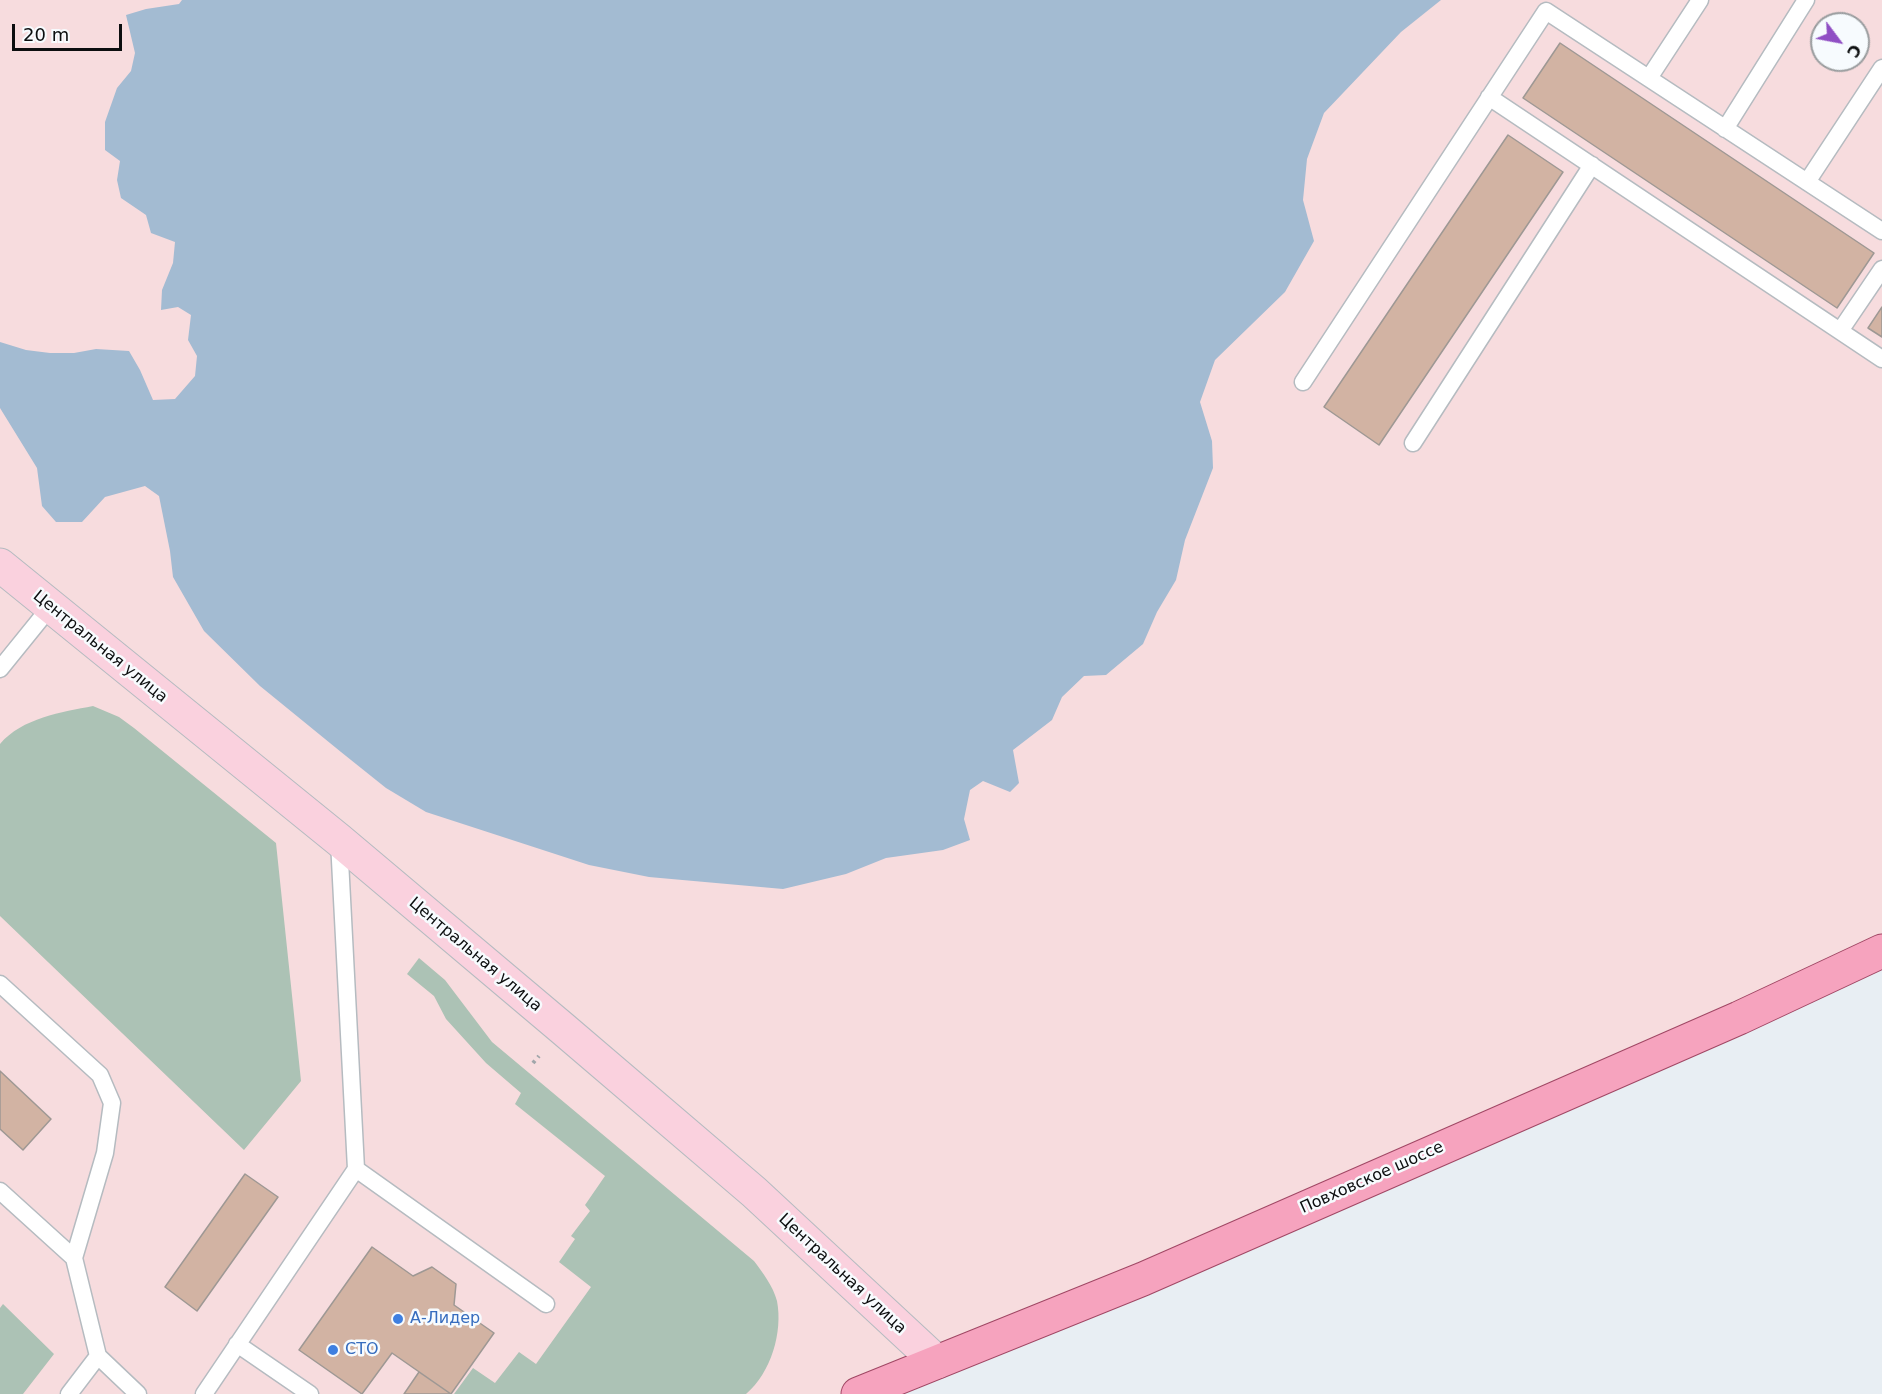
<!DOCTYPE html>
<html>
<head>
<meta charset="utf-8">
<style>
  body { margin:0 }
  #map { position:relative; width:1882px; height:1394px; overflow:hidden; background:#e8eef3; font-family:"DejaVu Sans",sans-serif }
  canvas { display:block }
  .north { position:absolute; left:1810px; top:12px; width:60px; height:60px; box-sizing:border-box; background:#f7fbfe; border:2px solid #999c9e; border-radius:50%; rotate:122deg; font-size:16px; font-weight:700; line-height:24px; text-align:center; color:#0c0e0f }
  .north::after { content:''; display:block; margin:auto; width:21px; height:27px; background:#904fc4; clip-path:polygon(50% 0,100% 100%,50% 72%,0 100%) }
  .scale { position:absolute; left:12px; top:24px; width:110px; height:27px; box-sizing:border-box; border:3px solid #0c0e0f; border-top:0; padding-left:8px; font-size:18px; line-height:21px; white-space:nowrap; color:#0c0e0f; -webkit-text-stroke:4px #f7fbfe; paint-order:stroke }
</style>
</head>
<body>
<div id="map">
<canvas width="1882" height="1394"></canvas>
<div class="north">С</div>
<div class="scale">20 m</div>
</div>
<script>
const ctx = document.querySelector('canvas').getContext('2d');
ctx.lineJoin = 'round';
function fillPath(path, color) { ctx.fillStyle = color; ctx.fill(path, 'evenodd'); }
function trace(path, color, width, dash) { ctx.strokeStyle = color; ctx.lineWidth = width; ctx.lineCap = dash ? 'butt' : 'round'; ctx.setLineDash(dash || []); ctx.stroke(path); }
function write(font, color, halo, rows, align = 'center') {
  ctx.font = font + ' "DejaVu Sans",sans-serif'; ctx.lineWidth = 5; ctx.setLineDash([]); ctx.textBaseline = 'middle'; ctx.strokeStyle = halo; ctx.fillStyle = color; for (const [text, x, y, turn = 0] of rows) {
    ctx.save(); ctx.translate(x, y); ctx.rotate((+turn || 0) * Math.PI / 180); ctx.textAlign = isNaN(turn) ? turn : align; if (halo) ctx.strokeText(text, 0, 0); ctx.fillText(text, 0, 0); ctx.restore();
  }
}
fillPath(new Path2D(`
  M0 0H1882V951L858 1394H0ZM1822 24H1858V60H1822Z`), '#f7dcde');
fillPath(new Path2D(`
  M93 706 119 717 134 728 276 843 301 1081 244 1150 0 916V744C22 718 62 712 93 706Z
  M419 958 445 980 492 1042 754 1261C763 1273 773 1286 777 1301 783 1332 771 1373 746 1394H454L473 1368 495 1383 519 1352 536 1364 591 1287 559 1262 575 1239 571 1236 590 1211 585 1205 605 1176 515 1104 521 1093 486 1063 446 1019 434 996 407 974Z
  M3 1304 54 1354 23 1394H0V1308Z`), '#acc2b5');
fillPath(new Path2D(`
  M182 0H1441L1401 32 1324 113 1307 159 1303 200 1314 241 1285 292 1215 360 1200 402 1212 441 1213 468 1185 540 1176 580 1157 612 1143 644 1106 675 1084 676 1062 697 1052 720 1013 750 1019 783 1010 792 983 781 970 790 964 819 970 840 943 850 886 858 846 874 783 889 649 877 589 865 426 812 386 788 341 752 260 686 204 631 173 577 170 551 159 496 145 486 105 497 82 522H56L42 506 37 468 0 408V342L26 350 50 353H74L96 349 129 351 140 370 153 400 175 399 195 376 197 356 188 340 191 315 178 307 161 310 162 290 173 263 175 242 151 233 146 215 121 198 117 180 120 161 105 150V122L117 88 131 71 135 53 126 15 146 9 179 4Z`), '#a3bbd2');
const building = new Path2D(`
  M1560 43 1874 253 1837 308 1523 98Z
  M1508 135 1563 172 1379 445 1324 407Z
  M1882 307V337L1868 328Z
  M0 1071 51 1119 23 1150 0 1129Z
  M245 1174 278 1197 197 1311 165 1287Z
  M372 1247 413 1276 432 1267 456 1284 454 1305 494 1333 451 1394 392 1353 362 1394 299 1350Z
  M419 1372 451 1394H404Z`);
fillPath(building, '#d2b3a3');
trace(building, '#9e9894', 1.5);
const lane = new Path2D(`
  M1649 78 1700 0
  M1489 97 1882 359
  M1725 129 1806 0
  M1807 182 1882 68
  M1840 331 1882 269
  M1303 382 1546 11 1882 231
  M1413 443 1592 165
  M0 669 51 606
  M0 984 100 1075 112 1103 105 1153 74 1258
  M356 1169 546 1304
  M0 1191 74 1258 98 1356 138 1394
  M237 1344 310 1394
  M69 1394 98 1356
  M204 1394 356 1169 339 841`);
const secondary = new Path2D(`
  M0 565 339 840 562 1028 754 1192 937 1362`);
const primary = new Path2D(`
  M858 1394 1143 1279 1739 1018 1882 951`);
trace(lane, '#b5bbc0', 19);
trace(secondary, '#b5bbc0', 35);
trace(primary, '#a04764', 35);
trace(new Path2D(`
  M533 1063 539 1056`), '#a1a6aa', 4, [3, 4.5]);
trace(lane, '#fff', 16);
trace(secondary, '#fad1de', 33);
trace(primary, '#f6a3be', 33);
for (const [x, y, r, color] of [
  [398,1319,6,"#3f7fe0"],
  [333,1350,6,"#3f7fe0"]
]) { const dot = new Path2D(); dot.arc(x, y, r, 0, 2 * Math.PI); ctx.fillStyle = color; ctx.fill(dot); trace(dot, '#f7fbfe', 2); }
write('16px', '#0c0e0f', '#f7fbfe', [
  ["Центральная улица",100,647,39],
  ["Центральная улица",475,955,40],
  ["Повховское шоссе",1372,1178,-24],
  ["Центральная улица",842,1274,43]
]);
write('16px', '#366cbe', '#f7fbfe', [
  ["А-Лидер",410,1319],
  ["СТО",345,1350]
], 'left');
</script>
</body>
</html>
